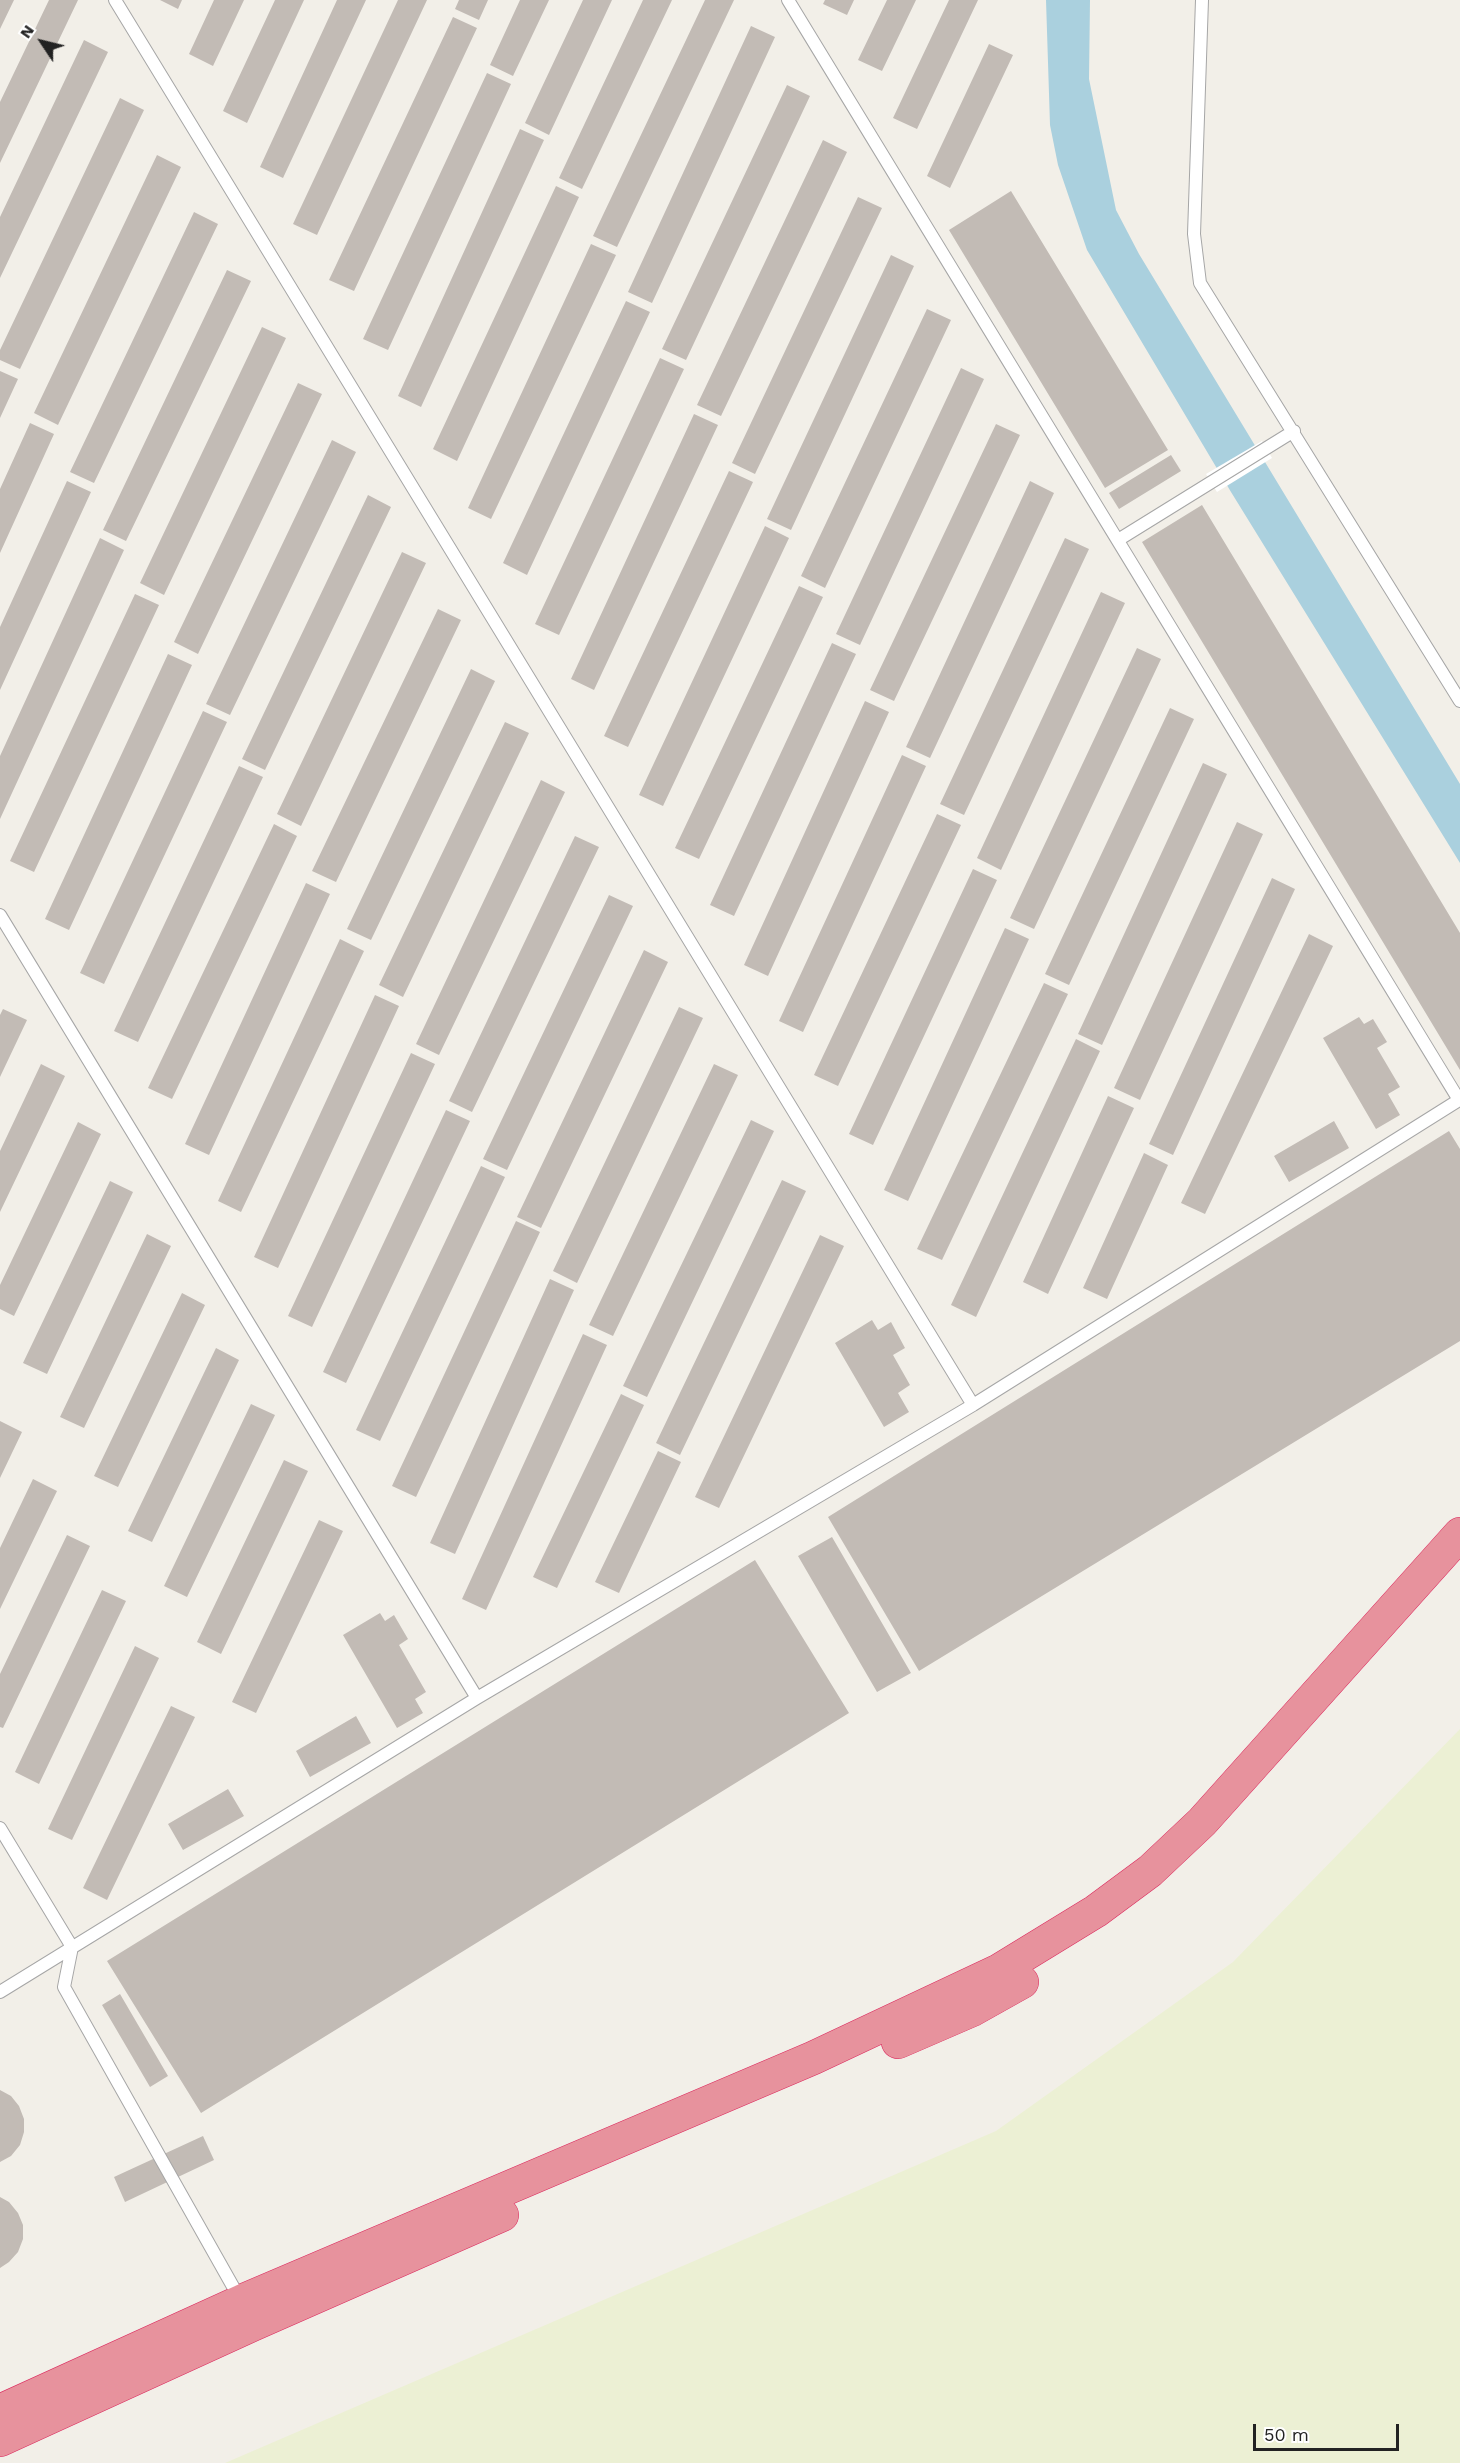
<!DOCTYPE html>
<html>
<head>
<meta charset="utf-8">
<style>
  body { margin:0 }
  #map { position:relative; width:1460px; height:2463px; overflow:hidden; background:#f2efe8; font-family:"Work Sans",sans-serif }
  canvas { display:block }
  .north { position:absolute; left:12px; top:12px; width:60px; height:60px; -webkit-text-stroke:4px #fff; paint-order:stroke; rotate:305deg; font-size:16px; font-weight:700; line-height:24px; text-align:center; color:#222 }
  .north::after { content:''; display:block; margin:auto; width:21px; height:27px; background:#222; clip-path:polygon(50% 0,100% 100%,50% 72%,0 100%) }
  .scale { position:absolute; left:1253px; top:2424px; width:146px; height:27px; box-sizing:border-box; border:3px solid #222; border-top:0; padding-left:8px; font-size:18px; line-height:21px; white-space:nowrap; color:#222; -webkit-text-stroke:4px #fff; paint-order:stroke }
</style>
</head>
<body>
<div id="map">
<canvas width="1460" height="2463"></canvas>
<div class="north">N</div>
<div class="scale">50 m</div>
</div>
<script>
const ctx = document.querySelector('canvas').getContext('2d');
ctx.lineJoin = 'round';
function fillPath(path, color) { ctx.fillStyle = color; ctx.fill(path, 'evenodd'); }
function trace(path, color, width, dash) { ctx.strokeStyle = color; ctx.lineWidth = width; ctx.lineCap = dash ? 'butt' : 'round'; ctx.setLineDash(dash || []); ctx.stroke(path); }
fillPath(new Path2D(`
  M1460 1729V2463H225L996 2131 1233 1962Z`), '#ecf0d4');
fillPath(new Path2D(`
  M1046 0H1090L1089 79 1116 210 1139 254 1460 784V863L1231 492 1087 250 1058 165 1050 125Z`), '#aad0de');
fillPath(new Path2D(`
  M1262 441 1272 458 1217 492 1206 474Z`), '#fff');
fillPath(new Path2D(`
  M0 0H14L0 29Z
  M49 0H78L0 163V102Z
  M160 0H182L178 9Z
  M214 0H244L213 66 189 54Z
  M275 0H304L247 123 223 111Z
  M337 0H366L283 178 260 167Z
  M398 0H427L317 235 293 224Z
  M459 0H488L479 20 455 9Z
  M520 0H549L513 76 490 65Z
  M583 0H612L549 135 525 123Z
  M643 0H672L582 189 559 178Z
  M705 0H734L617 247 593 236Z
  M825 0H854L847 15 823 4Z
  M887 0H916L882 71 858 60Z
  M949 0H978L917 129 893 118Z
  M453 17 477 28 354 291 329 280Z
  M751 26 775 37 652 303 628 292Z
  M84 40 108 52 0 278V217Z
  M989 44 1013 55 950 188 927 176Z
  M487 73 511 84 388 350 363 339Z
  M787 85 810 96 686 360 662 349Z
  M120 98 144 110 20 369 0 360V350Z
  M520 129 544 140 421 407 398 396Z
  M823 140 847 152 721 416 697 405Z
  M157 155 181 167 58 425 34 413Z
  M556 186 579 197 457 461 433 449Z
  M1011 191 1168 450 1105 488 949 230Z
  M858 197 882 208 755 474 732 463Z
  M194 212 218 224 94 483 70 472Z
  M591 244 616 255 491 519 468 508Z
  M891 255 914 266 791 530 767 519Z
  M227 270 251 281 126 541 103 530Z
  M626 301 650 312 527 575 503 563Z
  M927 309 951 320 825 588 801 576Z
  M262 327 286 338 164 595 140 583Z
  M660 358 684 369 559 635 535 624Z
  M961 368 984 379 860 645 836 634Z
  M0 371 18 379 0 418Z
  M298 383 322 394 198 654 174 642Z
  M694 414 718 425 594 690 571 679Z
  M30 423 54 434 0 553V489Z
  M996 424 1020 435 894 701 870 690Z
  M332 440 356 452 230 715 206 704Z
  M1171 455 1181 471 1119 509 1109 493Z
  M729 471 753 482 628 747 604 736Z
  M67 481 91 492 0 690V627Z
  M1030 481 1054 493 930 758 906 747Z
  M368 495 391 507 265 770 242 759Z
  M1202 505 1460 933V1070L1142 542Z
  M765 526 789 538 663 806 639 795Z
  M100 538 124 550 0 819V756Z
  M1065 538 1089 549 964 815 940 804Z
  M402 552 426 563 301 826 277 814Z
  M799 586 823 597 699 859 675 848Z
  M1101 592 1125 603 1001 870 977 858Z
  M135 594 159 605 34 872 10 861Z
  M438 609 461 620 336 882 312 871Z
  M832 643 856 654 734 916 710 905Z
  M1137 648 1161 659 1034 929 1010 918Z
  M168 654 192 665 69 930 45 919Z
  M471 669 495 681 371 940 347 929Z
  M865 701 889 712 768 976 744 965Z
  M1170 708 1194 719 1069 985 1045 974Z
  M203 711 227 722 104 984 80 973Z
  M505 722 529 733 403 997 379 985Z
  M902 755 926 766 803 1032 779 1021Z
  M1203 763 1227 774 1102 1045 1078 1034Z
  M239 766 263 777 138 1042 114 1031Z
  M541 780 565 792 439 1055 416 1044Z
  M937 814 961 825 838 1086 814 1075Z
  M1237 822 1263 834 1140 1100 1114 1088Z
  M274 824 297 836 172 1099 148 1088Z
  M575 836 599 847 472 1112 449 1101Z
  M973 869 997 880 873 1145 849 1134Z
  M1272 878 1295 889 1173 1155 1149 1144Z
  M306 883 330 894 209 1155 185 1144Z
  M609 895 633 906 507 1170 483 1159Z
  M1005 928 1029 939 908 1201 884 1190Z
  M1309 934 1333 946 1205 1214 1181 1203Z
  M340 939 364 951 241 1212 218 1201Z
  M644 950 668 962 541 1228 517 1217Z
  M1044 983 1068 994 942 1260 917 1249Z
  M375 995 399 1006 278 1268 254 1257Z
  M679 1007 703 1018 577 1283 553 1271Z
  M3 1009 27 1020 0 1077V1015Z
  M1359 1017 1364 1024 1373 1019 1387 1042 1377 1048 1400 1087 1388 1094 1400 1115 1376 1129 1323 1038Z
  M1076 1039 1100 1051 976 1317 951 1305Z
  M411 1053 435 1064 312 1327 288 1316Z
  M41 1064 65 1076 0 1212V1151Z
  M714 1064 738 1075 613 1336 589 1325Z
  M1108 1096 1134 1108 1048 1294 1023 1282Z
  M446 1110 470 1121 346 1383 323 1372Z
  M751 1120 774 1131 647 1397 623 1386Z
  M1334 1121 1349 1148 1289 1182 1274 1156Z
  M78 1122 101 1134 14 1316 0 1309V1285Z
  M1449 1131 1460 1149V1341L919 1671 828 1517Z
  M1144 1153 1168 1165 1107 1299 1083 1288Z
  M481 1166 505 1177 380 1441 356 1430Z
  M782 1180 806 1191 680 1455 656 1443Z
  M110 1181 133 1192 47 1374 23 1363Z
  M516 1221 540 1232 416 1497 392 1486Z
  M147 1234 171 1246 84 1428 60 1417Z
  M820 1235 844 1246 719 1508 695 1497Z
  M550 1279 574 1290 455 1554 430 1543Z
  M182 1293 205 1305 118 1487 94 1476Z
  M872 1320 878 1330 891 1322 905 1348 893 1355 910 1385 898 1393 909 1412 884 1427 835 1343Z
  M583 1334 607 1345 486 1610 462 1599Z
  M216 1348 239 1360 152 1542 128 1531Z
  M621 1394 644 1405 557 1588 533 1577Z
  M251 1404 275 1415 187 1597 164 1586Z
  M0 1421 22 1432 0 1478Z
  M658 1451 681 1462 619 1593 595 1582Z
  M284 1460 308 1471 221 1654 197 1642Z
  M33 1479 57 1491 0 1609V1548Z
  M319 1520 343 1531 256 1713 232 1702Z
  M67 1535 90 1546 3 1728 0 1727V1674Z
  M832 1537 911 1673 877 1692 798 1556Z
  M755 1560 849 1713 201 2113 107 1961Z
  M102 1590 126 1601 39 1784 15 1772Z
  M380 1613 385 1621 394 1615 408 1639 399 1645 426 1692 415 1699 423 1713 397 1728 343 1635Z
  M135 1646 159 1658 72 1840 48 1829Z
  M171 1706 195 1717 107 1900 83 1888Z
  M356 1716 371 1743 310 1777 296 1751Z
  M228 1789 244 1816 183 1850 168 1824Z
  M120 1994 168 2076 150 2087 102 2005Z
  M0 2090 11 2096 19 2106 24 2119V2132L20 2145 11 2156 0 2162Z
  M203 2136 214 2160 125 2202 114 2177Z
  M0 2197 9 2202 18 2213 23 2225V2239L18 2252 9 2262 0 2268Z`), '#c2bbb5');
const lane = new Path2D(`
  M115 0 973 1405
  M1202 0 1194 234 1200 283 1460 701
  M1118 540 1294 431
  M0 915 477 1698
  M0 1828 72 1947 64 1987 240 2299
  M0 1992 477 1698 973 1405 1459 1100 788 0`);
const highway = new Path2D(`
  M898 2042 972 2010 1022 1982
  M0 2411 242 2301 813 2058 998 1971 1096 1911 1150 1871 1202 1822 1460 1534
  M0 2440 254 2324 502 2215`);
trace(lane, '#a6a6a6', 14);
trace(highway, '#db2a5e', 34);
trace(lane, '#fff', 12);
trace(highway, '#e7929d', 33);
</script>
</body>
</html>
